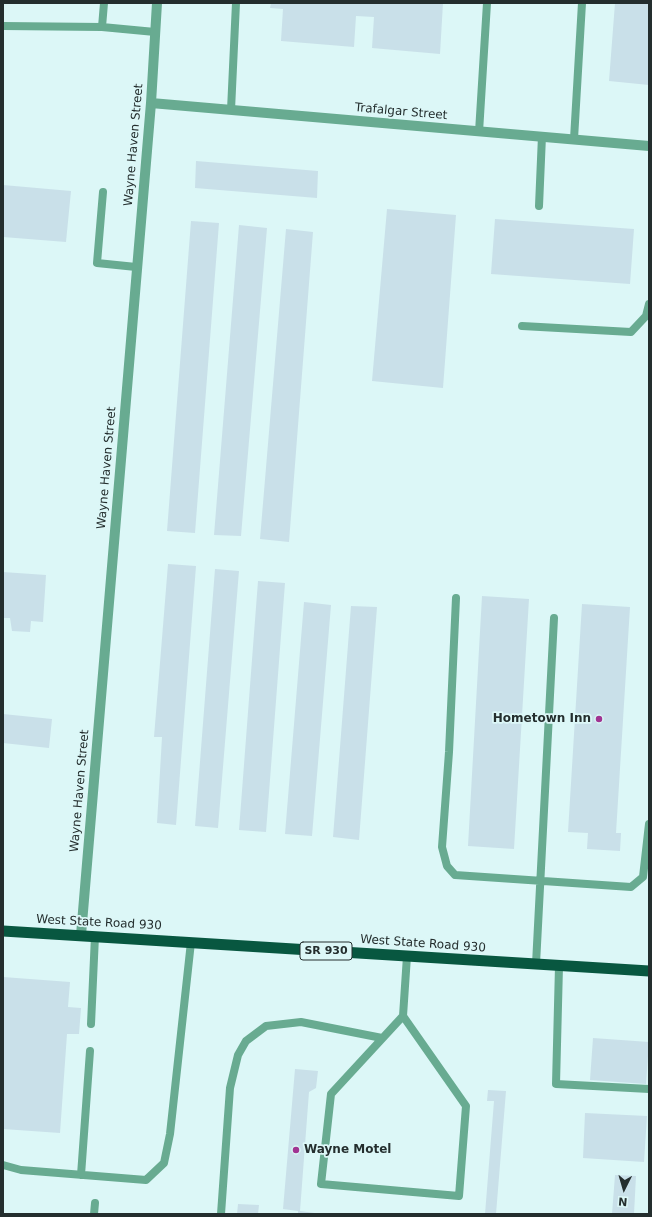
<!DOCTYPE html>
<html>
<head>
<meta charset="utf-8">
<style>
  body { margin:0 }
  #map { position:relative; width:652px; height:1217px; overflow:hidden; background:#dcf7f7; font-family:"DejaVu Sans",sans-serif }
  canvas { display:block }
  .frame { position:absolute; inset:0; border:4px solid #242e2e; pointer-events:none }
  .north { position:absolute; left:604px; top:1169px; width:40px; height:40px; -webkit-text-stroke:3px #dcf7f7; paint-order:stroke; rotate:185deg; font-size:11px; font-weight:700; line-height:16px; text-align:center; color:#242e2e }
  .north::after { content:''; display:block; margin:auto; width:14px; height:18px; background:#242e2e; clip-path:polygon(50% 0,100% 100%,50% 72%,0 100%) }
</style>
</head>
<body>
<div id="map">
<canvas width="652" height="1217"></canvas>
<div class="frame"></div>
<div class="north">N</div>
</div>
<script>
const ctx = document.querySelector('canvas').getContext('2d');
ctx.lineJoin = 'round';
function fillPath(path, color) { ctx.fillStyle = color; ctx.fill(path, 'evenodd'); }
function trace(path, color, width, dash) { ctx.strokeStyle = color; ctx.lineWidth = width; ctx.lineCap = dash ? 'butt' : 'round'; ctx.setLineDash(dash || []); ctx.stroke(path); }
function write(font, color, halo, rows, align = 'center') {
  ctx.font = font + ' "DejaVu Sans",sans-serif'; ctx.lineWidth = 3.5; ctx.setLineDash([]); ctx.textBaseline = 'middle'; ctx.strokeStyle = halo; ctx.fillStyle = color; for (const [text, x, y, turn = 0] of rows) {
    ctx.save(); ctx.translate(x, y); ctx.rotate((+turn || 0) * Math.PI / 180); ctx.textAlign = isNaN(turn) ? turn : align; if (halo) ctx.strokeText(text, 0, 0); ctx.fillText(text, 0, 0); ctx.restore();
  }
}
fillPath(new Path2D(`
  M271 3H443L440 54 372 48 374 17 356 16 354 47 281 41 283 9 270 8Z
  M615 3H649V85L609 81Z
  M196 161 318 171 317 198 195 188Z
  M3 185 71 191 66 242 3 237Z
  M387 209 456 215 443 388 372 381Z
  M495 219 634 229 630 284 491 274Z
  M191 221 219 223 195 533 167 531Z
  M239 225 267 228 241 536 214 535Z
  M286 229 313 232 289 542 260 539Z
  M168 564 196 566 176 825 157 823 162 737H154Z
  M215 569 239 571 218 828 195 826Z
  M3 572 46 575 43 622 31 621 30 632 12 631 10 618H3Z
  M258 581 285 583 266 832 239 830Z
  M482 596 529 599 514 849 468 846Z
  M304 602 331 605 312 836 285 834Z
  M582 604 630 607 616 833H621L620 851 587 849 588 833 568 832Z
  M351 606 377 607 359 840 333 837Z
  M3 714 52 719 49 748 3 743Z
  M3 977 70 982 68 1007 81 1008 79 1034H67L60 1133 3 1129Z
  M593 1038 649 1042 646 1084 590 1080Z
  M295 1069 318 1071 316 1088 309 1092 300 1211 322 1214H298V1211L283 1209Z
  M488 1090 506 1091 496 1214H485L494 1101H487Z
  M585 1113 647 1116 644 1162 583 1158Z
  M615 1175 636 1176 634 1214H612Z
  M238 1204 259 1205 258 1214H237Z`), '#c9e0e9');
trace(new Path2D(`
  M3 26 102 27 155 32
  M102 27 104 3
  M231 110 236 3
  M479 132 487 3
  M574 139 582 3
  M103 192 97 263 136 267
  M539 206 542 136
  M522 326 631 332 646 316 649 304
  M456 598 449 752 442 847 447 866 455 875 631 887 643 877 649 824
  M536 964 554 618
  M559 966 556 1084 649 1089
  M403 1016 331 1094 321 1184 459 1196 466 1106 403 1016 407 956
  M91 1024 95 936
  M3 1165 21 1170 146 1180 164 1163 170 1134 191 942
  M81 1175 90 1051
  M94 1214 95 1203
  M221 1214 230 1088 238 1055 246 1041 266 1026 301 1022 382 1038`), '#68ab91', 8);
trace(new Path2D(`
  M151 103 649 146
  M81 935 151 103 157 3`), '#68ab91', 10);
trace(new Path2D(`
  M3 931 649 971`), '#085740', 11);
for (const [x, y, r, color] of [
  [599,719,4,"#a13392"],
  [296,1150,4,"#a13392"]
]) { const dot = new Path2D(); dot.arc(x, y, r, 0, 2 * Math.PI); ctx.fillStyle = color; ctx.fill(dot); trace(dot, '#dcf7f7', 1.5); }
for (const [x, y, w] of [
  [326,951,52]
]) { const box = new Path2D(); box.roundRect(x - w / 2, y - 9, w, 18, 3); ctx.fillStyle = '#dcf7f7'; ctx.fill(box); trace(box, '#242e2e', 1); }
write('bold 11px', '#242e2e', null, [
  ["SR 930",326,951]
]);
write('12px', '#242e2e', '#dcf7f7', [
  ["Trafalgar Street",401,112,5],
  ["Wayne Haven Street",134,145,-85],
  ["Wayne Haven Street",107,468,-85],
  ["Wayne Haven Street",80,791,-85],
  ["West State Road 930",99,923,3],
  ["West State Road 930",423,944,4]
]);
write('bold 12px', '#242e2e', '#dcf7f7', [
  ["Hometown Inn",591,719],
  ["Wayne Motel",304,1150,"left"]
], 'right');
</script>
</body>
</html>
